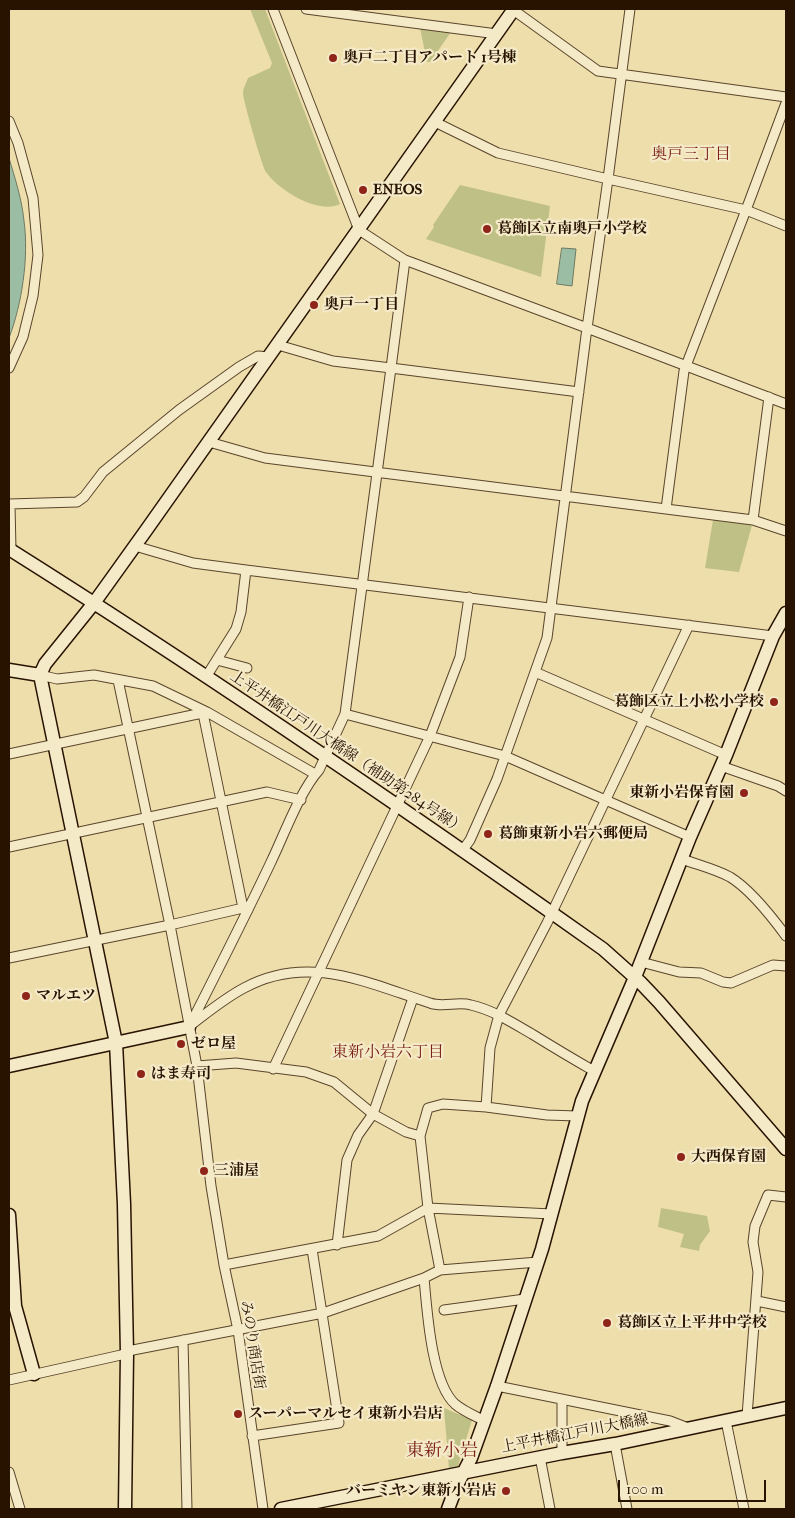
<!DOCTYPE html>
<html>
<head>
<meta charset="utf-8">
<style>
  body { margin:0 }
  #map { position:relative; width:795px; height:1518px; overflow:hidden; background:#eedeab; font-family:"IM FELL French Canon",serif }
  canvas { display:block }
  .frame { position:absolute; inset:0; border:10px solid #281200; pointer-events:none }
  .scale { position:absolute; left:618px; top:1480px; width:148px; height:22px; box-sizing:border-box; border:2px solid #281200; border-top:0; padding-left:6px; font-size:15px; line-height:18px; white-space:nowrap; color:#281200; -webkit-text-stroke:4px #f4eac8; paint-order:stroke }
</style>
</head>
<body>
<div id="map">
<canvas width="795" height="1518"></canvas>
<div class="frame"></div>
<div class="scale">100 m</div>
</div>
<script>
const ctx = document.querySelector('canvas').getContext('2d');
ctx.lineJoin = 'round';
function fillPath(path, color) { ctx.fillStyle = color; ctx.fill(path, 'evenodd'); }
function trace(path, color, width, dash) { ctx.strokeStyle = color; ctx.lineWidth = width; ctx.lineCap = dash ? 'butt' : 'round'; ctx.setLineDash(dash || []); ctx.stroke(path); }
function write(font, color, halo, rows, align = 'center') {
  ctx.font = font + ' "IM FELL French Canon","Noto Serif JP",serif'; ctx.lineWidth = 4.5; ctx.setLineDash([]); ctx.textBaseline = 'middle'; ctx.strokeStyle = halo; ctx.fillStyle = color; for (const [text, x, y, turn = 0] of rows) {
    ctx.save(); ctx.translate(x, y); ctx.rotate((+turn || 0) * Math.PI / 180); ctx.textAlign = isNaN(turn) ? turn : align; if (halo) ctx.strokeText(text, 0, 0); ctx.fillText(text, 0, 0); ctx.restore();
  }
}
fillPath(new Path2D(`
  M250 9H265L340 204C319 215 278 190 266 172 262 166 243 100 243 93 243 89 246 83 248 78L270 68 272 63Z
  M420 28 451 32 430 62H427Z
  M460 185 550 206 541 277 426 239 434 227 433 225Z
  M713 520 752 525 739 572 705 568Z
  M661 1208 707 1216 710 1231 700 1245 699 1251 680 1247 684 1234 658 1227Z
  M444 1408 472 1420 457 1469 449 1470Z`), '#bec086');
const water = new Path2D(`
  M9 158C15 178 22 200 24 221 29 257 22 304 9 338Z
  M562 248 576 249 572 286 557 284Z`);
fillPath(water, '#9bbda4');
trace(water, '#6d7962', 1);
const street = new Path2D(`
  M273 9 359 230 405 260 587 328 608 179 498 153 435 122
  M306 9 497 34
  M512 9 598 71 786 97
  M630 9 608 179 746 210 786 103
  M9 121 18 143 33 198 38 255 33 296 23 337 9 368
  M405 260 391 368 579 392
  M769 397 753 520 666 509 684 371 746 210 786 226
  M209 442 265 458 666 509
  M9 504 77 502 84 497 103 472 179 410 239 367 258 356 269 357
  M10 504 11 550
  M753 520 786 531
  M135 546 193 563 246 570 773 636
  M217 660 247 668
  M535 672 726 755
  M40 675 57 679 94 675 153 686 207 712 315 774
  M206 677 236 629 241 612 246 570
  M118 680 170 925 197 1066 211 1186 224 1265 238 1330 263 1509
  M207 712 204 718 243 908 248 910
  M345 714 505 756 690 837
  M9 754 207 712
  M721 766 778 786 786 791
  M9 847 267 792 301 800
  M462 851 470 840 497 779 547 638 587 328 786 404
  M682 859C698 865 715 869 730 877 750 889 772 917 786 936
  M9 958 170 925 243 908
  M641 962 679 972 701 973 723 982 731 983 773 965 786 966
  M191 1025C208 1012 225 998 244 988 308 953 367 983 430 1003 443 1008 458 1001 471 1005 493 1010 513 1023 532 1034 553 1047 573 1059 594 1071
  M189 1027C217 972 245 917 271 862 284 835 300 791 319 770L345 714 391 368 333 361 278 345
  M197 1066 236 1063 306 1072 334 1082 373 1114 406 1132 420 1136
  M273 1069 430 736 460 657 469 597
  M486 1107 490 1048 499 1015 547 923 689 625
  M337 1245 347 1160 358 1135 373 1114 413 998
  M224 1265 378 1236 428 1208 552 1214
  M440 1270 428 1208 420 1136 428 1108 443 1104 486 1107 547 1115 577 1116
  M424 1278C427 1309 431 1382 455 1404 463 1411 475 1416 485 1421
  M757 1301 786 1307
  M444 1310 525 1299
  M183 1340 187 1509
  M9 1380 121 1355 133 1350 323 1313 424 1278 440 1270 538 1262
  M497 1386 670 1421 688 1428
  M747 1416 758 1272 753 1242 755 1226 768 1195 786 1197
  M726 1421 744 1509
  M252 1436 339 1423 312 1249
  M615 1444 627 1509
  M562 1453V1401
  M540 1457 550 1509
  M9 1472 20 1509`);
const secondary = new Path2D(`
  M9 549C211 676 408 811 603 949L640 982 659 1002 786 1149
  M9 670 40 675
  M9 1066 189 1027
  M9 1215 15 1306 34 1374
  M125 1509 127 1353 124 1204 116 1043 40 675 45 664 94 603 147 529 514 9
  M281 1509 562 1453 615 1444 786 1408
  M448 1509 457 1485 471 1458 497 1386 542 1249 582 1101 633 982 690 837 726 755 773 636 786 613`);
trace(street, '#5a452b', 11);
trace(secondary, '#281200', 15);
trace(street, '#f4eac8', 9);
trace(secondary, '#f4eac8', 12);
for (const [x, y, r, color] of [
  [333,58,5,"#8f2418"],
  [363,190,5,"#8f2418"],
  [487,229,5,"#8f2418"],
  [314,305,5,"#8f2418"],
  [774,702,5,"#8f2418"],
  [744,793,5,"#8f2418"],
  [488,834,5,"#8f2418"],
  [26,996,5,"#8f2418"],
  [181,1044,5,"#8f2418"],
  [141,1074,5,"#8f2418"],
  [681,1157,5,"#8f2418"],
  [204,1171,5,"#8f2418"],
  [607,1323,5,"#8f2418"],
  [238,1414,5,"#8f2418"],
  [506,1491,5,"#8f2418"]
]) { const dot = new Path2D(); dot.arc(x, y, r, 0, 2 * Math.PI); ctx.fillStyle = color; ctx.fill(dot); trace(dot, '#f4eac8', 2); }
write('bold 15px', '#281200', '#f4eac8', [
  ["奥戸二丁目アパート 1号棟",343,58],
  ["ENEOS",373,190],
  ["葛飾区立南奥戸小学校",497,229],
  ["奥戸一丁目",324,305],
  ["葛飾区立上小松小学校",764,702,"right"],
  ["東新小岩保育園",734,793,"right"],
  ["葛飾東新小岩六郵便局",498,834],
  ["マルエツ",36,996],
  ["ゼロ屋",191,1044],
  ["はま寿司",151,1074],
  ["大西保育園",691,1157],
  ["三浦屋",214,1171],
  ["葛飾区立上平井中学校",617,1323],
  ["スーパーマルセイ東新小岩店",248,1414],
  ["バーミヤン東新小岩店",496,1491,"right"]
], 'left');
write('15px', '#281200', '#f4eac8', [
  ["上平井橋江戸川大橋線（補助第284号線）",347,753,34],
  ["みのり商店街",252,1345,81],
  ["上平井橋江戸川大橋線",575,1434,-11]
]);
write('16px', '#7a1f14', '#f4eac8', [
  ["奥戸三丁目",691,155],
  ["東新小岩六丁目",388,1053]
]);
write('18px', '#7a1f14', '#f4eac8', [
  ["東新小岩",442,1452]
]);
</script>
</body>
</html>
